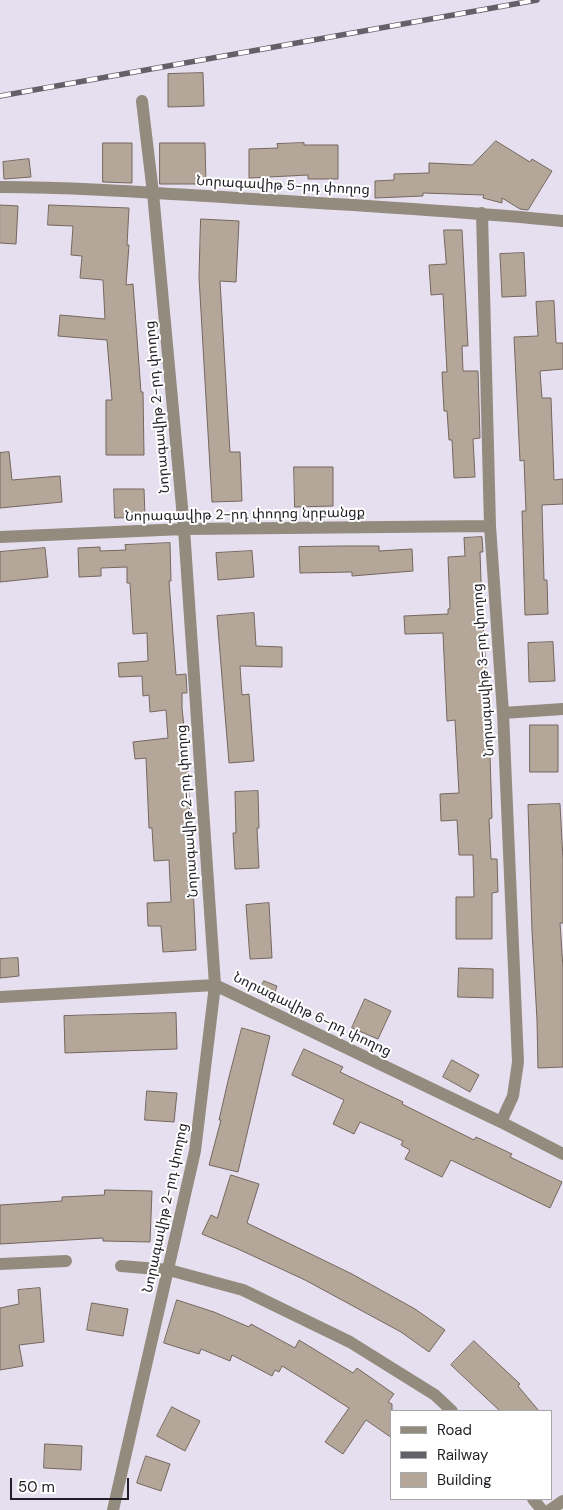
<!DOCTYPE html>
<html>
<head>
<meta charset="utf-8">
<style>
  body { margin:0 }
  #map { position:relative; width:563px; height:1510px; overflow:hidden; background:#e6dff0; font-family:"DM Sans",sans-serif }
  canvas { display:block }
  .legend { position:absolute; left:390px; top:1410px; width:162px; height:90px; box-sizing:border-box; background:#fff; border:1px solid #a6a5a8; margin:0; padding:6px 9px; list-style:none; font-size:15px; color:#211f25 }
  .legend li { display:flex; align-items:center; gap:10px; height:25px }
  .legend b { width:25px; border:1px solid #a6a5a8 }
  .scale { position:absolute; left:10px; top:1478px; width:119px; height:22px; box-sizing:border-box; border:2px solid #211f25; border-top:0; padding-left:6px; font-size:15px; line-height:18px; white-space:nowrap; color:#211f25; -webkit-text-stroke:4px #fff; paint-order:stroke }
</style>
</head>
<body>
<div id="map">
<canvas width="563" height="1510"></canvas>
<ul class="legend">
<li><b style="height:6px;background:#938b7d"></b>Road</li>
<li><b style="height:6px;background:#64606a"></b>Railway</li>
<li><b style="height:14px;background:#b5a69a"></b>Building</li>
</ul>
<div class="scale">50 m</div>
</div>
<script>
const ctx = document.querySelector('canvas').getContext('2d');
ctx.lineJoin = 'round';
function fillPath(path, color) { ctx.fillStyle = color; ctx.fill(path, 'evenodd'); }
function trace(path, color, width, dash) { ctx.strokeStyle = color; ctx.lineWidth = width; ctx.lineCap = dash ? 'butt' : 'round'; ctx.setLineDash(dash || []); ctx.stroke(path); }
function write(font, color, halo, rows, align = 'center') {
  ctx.font = font + ' "DM Sans","Noto Sans Armenian",sans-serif'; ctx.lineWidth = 4; ctx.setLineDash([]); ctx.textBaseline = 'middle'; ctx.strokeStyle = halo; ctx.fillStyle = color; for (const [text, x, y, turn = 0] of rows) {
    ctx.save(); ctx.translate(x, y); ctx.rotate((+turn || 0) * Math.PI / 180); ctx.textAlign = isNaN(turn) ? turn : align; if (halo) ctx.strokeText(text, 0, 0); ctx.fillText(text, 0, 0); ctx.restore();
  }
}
const building = new Path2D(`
  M203 73 204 106 168 107V74Z
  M496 141 530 162 532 159 552 171 528 210 520 209 502 198V203L483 198 484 195 423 193V196L375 198V181L394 180V174L429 173V163L472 165Z
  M103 143H132V183L103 182Z
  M160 143H205L206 184H160Z
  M304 143V145H338V179H308V175L249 178V149L278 148 277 144Z
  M29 159 31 177 4 179 3 162Z
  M0 205 18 206 16 244 0 243Z
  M49 205 129 208 127 245H129L126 285 133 284 141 392H143L144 455H106V400H112L107 340 58 336 60 315 105 319 103 280 80 278 82 256 71 255 73 226 48 225Z
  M201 219 239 221 236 282 220 281 230 452H240L242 501 212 502 199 277Z
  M444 230H462L468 346H462L463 371H478L480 438 473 439 475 477 454 478 452 440H449L447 411H444L442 372H447L443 294 431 295 429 265 446 264Z
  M524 253 526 296 502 297 500 254Z
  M554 301 556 343H563V369L540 371 542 398H551L554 480 563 479V504L542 505 544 580H547L548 614 525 615 522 511H526L524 460 520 461 514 337 538 336 536 302Z
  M9 452 12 480 60 476 62 502 0 508V453Z
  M294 467H333V506L295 507Z
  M114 489H144L145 517 115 518Z
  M482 537 483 552H480L482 608 486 671H488L489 684H487L488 719H485L486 756 490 755 492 818 489 819 491 859H497L498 892 492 893V939H456V897H474L473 855H459L457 820 441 821 440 794 459 793 455 720 447 721 443 633 405 634 404 616 448 614V609H450L448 557 465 556 464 538Z
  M170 543 171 581H169L176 675 186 674 187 693H182V708L187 755 196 950 163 952 161 926H148L147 903 171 902 169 860 154 861 152 828H149L146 758 135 759 133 742 168 738 166 710 150 712 149 695 143 696 142 676 119 677 118 663 148 661 147 633 133 634 130 583H127V567L101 568V576L79 577 78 548 100 547V551L126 550 125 545Z
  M342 546H379V551L412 549 413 571 352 576V572L300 573 299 547Z
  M45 548 48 577 0 582V552Z
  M252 551 254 577 218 580 216 553Z
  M254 613 256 646 282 647V667L240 666 242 695 249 694 254 761 229 763 217 616Z
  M553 642 555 681 529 682 528 643Z
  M530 725H558V772H530Z
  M258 791 259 828H257L259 868 235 869 233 833H236L235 792Z
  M560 804 563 859V923H560L563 968V1067L538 1068 537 1020 532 931 528 805Z
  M269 903 272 958 250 959 246 905Z
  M18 958 19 976 0 978V959Z
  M459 968 493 969V998L458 997Z
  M264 981 277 986 272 1000 258 994Z
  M365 999 391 1011 378 1039 352 1028Z
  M176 1013 177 1049 65 1053 64 1016Z
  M242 1028 270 1036 238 1172 209 1165 221 1120H219L228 1081Z
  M304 1049 343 1067 340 1072 403 1102 402 1104 474 1140 476 1137 512 1154 510 1157 562 1182 550 1208 451 1160 442 1177 405 1159 410 1150 401 1145 403 1141 360 1122 354 1134 333 1124 344 1100 292 1075Z
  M452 1060 479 1075 470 1092 443 1077Z
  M147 1091 177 1093 174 1122 145 1120Z
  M231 1175 259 1184 247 1223 352 1274 415 1309 445 1330 429 1352 401 1332 305 1280 238 1249 202 1234 211 1215 217 1218Z
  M105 1190 152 1191 150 1242 103 1241V1238L0 1244V1205L62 1201V1197L104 1195Z
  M40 1288 44 1342 19 1345 23 1366 0 1370V1308L19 1304 18 1290Z
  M177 1300 214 1312 249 1327 251 1324 295 1348 299 1340 353 1373 357 1368 394 1394 388 1402 392 1404V1438L366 1420 343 1454 325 1442 349 1408 305 1380 282 1366 279 1372 275 1370 272 1376 232 1355 230 1361 201 1349 199 1354 164 1343Z
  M92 1303 128 1309 123 1336 87 1330Z
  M474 1341 520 1384 518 1386 539 1411H500L451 1365Z
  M172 1407 200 1421 185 1451 157 1436Z
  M45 1444 82 1446 81 1470 44 1468Z
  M146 1456 170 1464 161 1491 137 1483Z`);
fillPath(building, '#b5a69a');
trace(building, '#75675d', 1);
trace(new Path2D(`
  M0 187C84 187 169 194 253 199 357 205 460 211 563 221
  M482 213 490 526 503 713 518 1062 513 1096 501 1122
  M0 537 184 529 490 526
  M503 713 563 709
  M0 997 215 985 501 1122 563 1154
  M0 1264 66 1261
  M121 1266 169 1270 243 1290 350 1342 435 1395 452 1411
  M533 1499 542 1510
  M113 1510 195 1151 215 985 184 529 153 193 142 101
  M550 1510 563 1501`), '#938b7d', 12);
const rail = new Path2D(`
  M0 96 537 0`);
trace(rail, '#64606a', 5.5);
trace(rail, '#fff', 4, [11]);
write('14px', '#211f25', '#fff', [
  ["Նորագավիթ 5-րդ փողոց",283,186,3],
  ["Նորագավիթ 2-րդ փողոց",158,407,-95],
  ["Նորագավիթ 2-րդ փողոց նրբանցք",245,515,-1],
  ["Նորագավիթ 3-րդ փողոց",484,670,-94],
  ["Նորագավիթ 2-րդ փողոց",188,811,-94],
  ["Նորագավիթ 6-րդ փողոց",312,1015,26],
  ["Նորագավիթ 2-րդ փողոց",166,1208,-78]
]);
</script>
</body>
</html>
